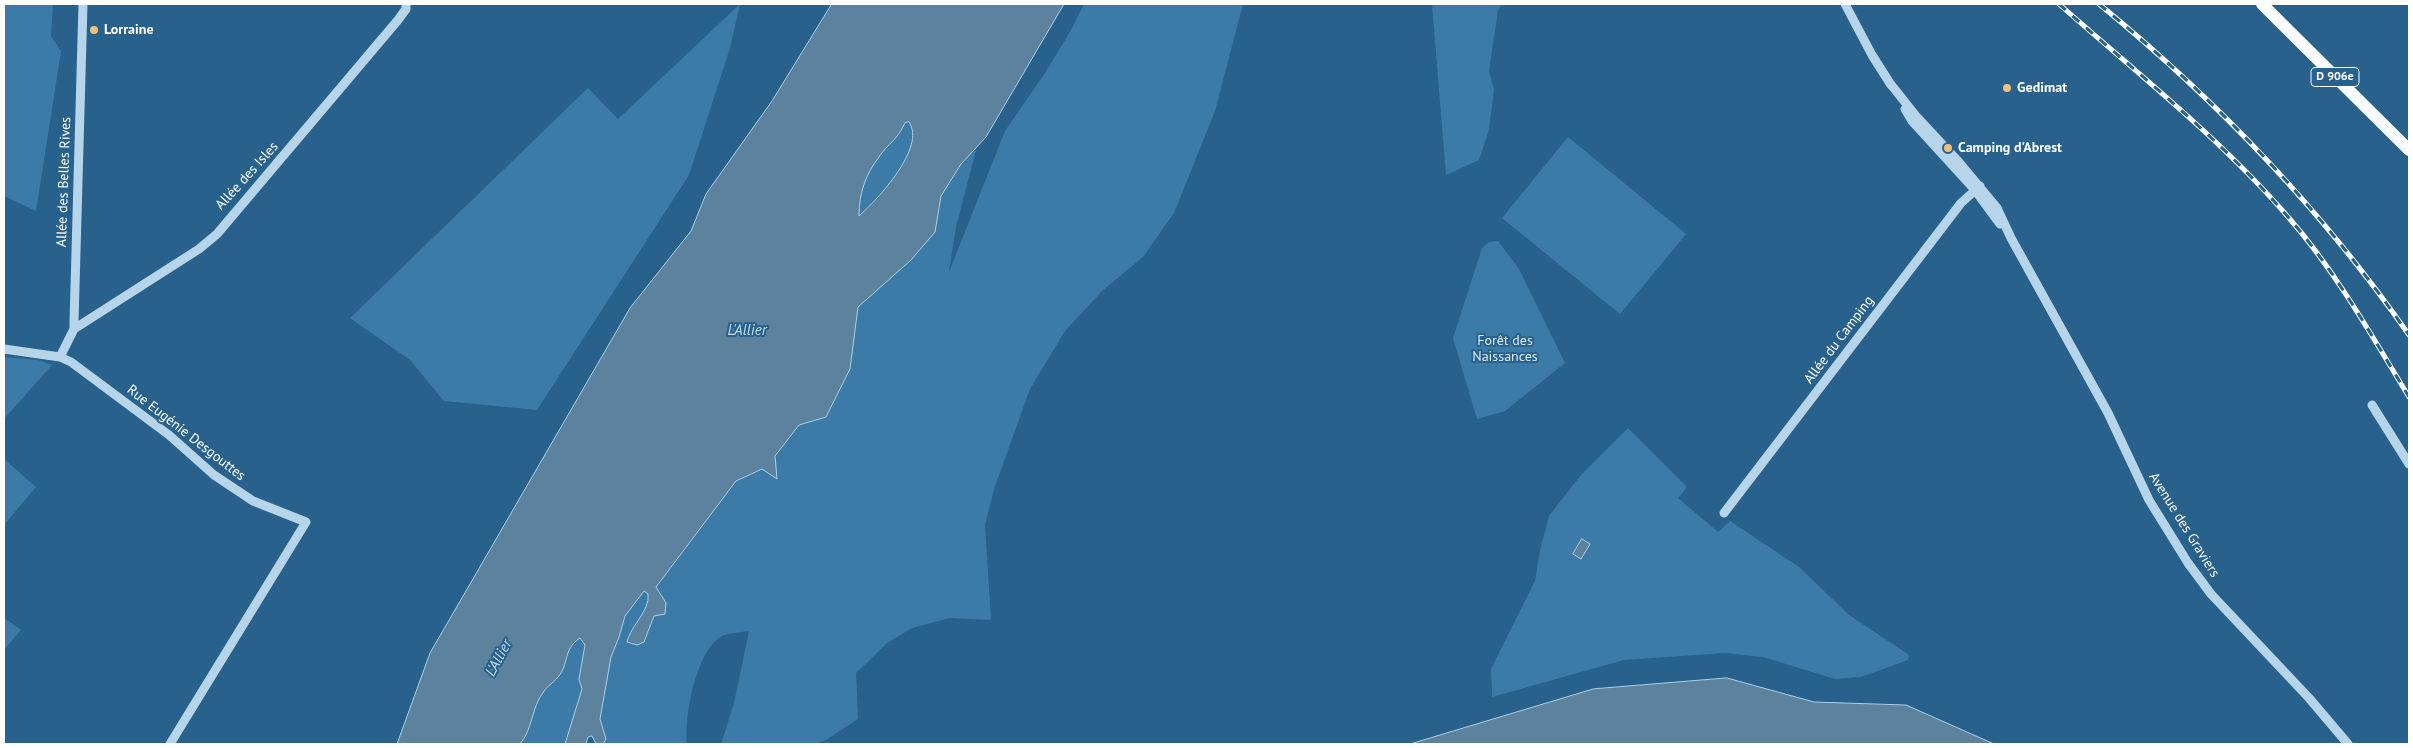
<!DOCTYPE html>
<html>
<head>
<meta charset="utf-8">
<style>
  body { margin:0 }
  #map { position:relative; width:2413px; height:748px; overflow:hidden; background:#28618c; font-family:"PT Sans",sans-serif }
  canvas { display:block }
  .frame { position:absolute; inset:0; border:5px solid #fff; pointer-events:none }
</style>
</head>
<body>
<div id="map">
<canvas width="2413" height="748"></canvas>
<div class="frame"></div>
</div>
<script>
const ctx = document.querySelector('canvas').getContext('2d');
ctx.lineJoin = 'round';
function fillPath(path, color) { ctx.fillStyle = color; ctx.fill(path, 'evenodd'); }
function trace(path, color, width, dash) { ctx.strokeStyle = color; ctx.lineWidth = width; ctx.lineCap = dash ? 'butt' : 'round'; ctx.setLineDash(dash || []); ctx.stroke(path); }
function write(font, color, halo, rows, align = 'center') {
  ctx.font = font + ' "PT Sans",sans-serif'; ctx.lineWidth = 4; ctx.setLineDash([]); ctx.textBaseline = 'middle'; ctx.strokeStyle = halo; ctx.fillStyle = color; for (const [text, x, y, turn = 0] of rows) {
    ctx.save(); ctx.translate(x, y); ctx.rotate((+turn || 0) * Math.PI / 180); ctx.textAlign = isNaN(turn) ? turn : align; if (halo) ctx.strokeText(text, 0, 0); ctx.fillText(text, 0, 0); ctx.restore();
  }
}
fillPath(new Path2D(`
  M4 4H53L51 36 61 51 36 211 4 196Z
  M740 4 730 48 689 175 537 410 444 401 410 360 350 318 588 88 618 119Z
  M1084 4H1243L1215 111 1174 213 1143 257 1102 291 1065 331 1030 389 994 489 985 525 991 620 950 618 912 628 887 643 856 673 858 719 826 740 814 744H721L734 703 749 631C742 632 729 633 722 636 696 650 684 717 687 744H603L606 738 600 719 611 657 619 637 625 616 644 591 648 594C650 611 631 625 627 642L637 645 644 642 662 595 656 587 736 481 762 469 799 425 826 417 850 369 858 307 935 232 941 196 961 164 977 146 956 227 949 272 1005 131 1045 73 1070 32Z
  M1432 4H1502L1498 10 1489 71 1494 90 1489 130 1479 160 1446 175Z
  M909 122C928 148 876 199 859 216 860 193 864 176 878 157 889 142 896 143 905 123Z
  M1568 137 1686 234 1620 314 1502 218Z
  M1498 241 1519 269 1565 363 1505 411 1477 419 1453 338 1482 248 1489 242Z
  M4 357 38 360 52 365 4 419Z
  M1628 428 1687 487 1678 498 1718 532 1730 521 1799 567 1849 615 1909 655 1908 660 1861 677 1835 679 1763 657 1725 653 1624 660 1492 697 1491 669 1535 581 1540 550 1549 516 1581 475Z
  M4 459 36 487 4 525Z
  M4 618 21 630 4 650Z
  M580 638 585 645 579 679 582 689 565 744H520C533 729 531 708 544 691 549 684 558 680 562 671 569 659 565 648 580 638Z`), '#3c7ba8');
const water = new Path2D(`
  M832 4H1064L986 137 961 164 941 196 935 232 911 260 858 307 850 369 826 417 799 425 775 456 777 479 762 469 736 481 656 587 666 603 665 614 654 616 644 642 637 645 627 642C631 625 650 611 648 594L644 591 625 616 619 637 611 657 600 719 606 739 603 744H596L592 736 588 737 586 744H565L582 689 579 679 585 645 580 638C565 648 568 660 562 671 558 680 549 684 544 691 531 708 533 729 520 744H397L430 653 630 308 691 231 706 194 772 101ZM909 122C927 147 877 200 859 216 859 194 865 175 879 157 889 142 896 142 905 123Z
  M1582 539 1590 544 1581 559 1573 554Z
  M1727 678 1814 702 1906 705 1994 744H1410L1593 689Z`);
fillPath(water, '#5c829e');
trace(water, '#abd1ea', 1);
trace(new Path2D(`
  M1845 4 1872 55 1891 85
  M1889 82 1916 116 1957 160 1997 208 2011 238 2108 413 2149 500 2188 563 2211 594 2309 698 2348 744
  M1905 109 1912 121 1975 190 2000 224
  M74 329 199 249 217 234 398 20 406 9V4
  M4 349 60 357 71 362 169 435 214 475 253 501 306 522 170 744
  M60 357 74 329V322L83 4
  M2372 405 2409 464
  M1724 513 1961 203 1980 186`), '#b7d5ea', 9);
trace(new Path2D(`
  M2262 4 2409 150`), '#fafcff', 12);
const rail = new Path2D(`
  M2059 4C2137 73 2221 139 2289 218 2336 272 2372 336 2409 397
  M2099 4C2219 102 2321 209 2409 335`);
trace(rail, '#fff', 5);
trace(rail, '#28618c', 3, [9]);
for (const [x, y, r, color] of [
  [94,30,5,"#f2c07d"],
  [2007,88,5,"#f2c07d"],
  [1948,148,5,"#f2c07d"]
]) { const dot = new Path2D(); dot.arc(x, y, r, 0, 2 * Math.PI); ctx.fillStyle = color; ctx.fill(dot); trace(dot, '#28618c', 2); }
for (const [x, y, w] of [
  [2335,77,48]
]) { const box = new Path2D(); box.roundRect(x - w / 2, y - 9.5, w, 19, 4); ctx.fillStyle = '#28618c'; ctx.fill(box); trace(box, '#fff', 1); }
write('bold 12px', '#fff', null, [
  ["D 906e",2335,77]
]);
write('bold 14px', '#fff', '#28618c', [
  ["Lorraine",104,30],
  ["Gedimat",2017,88],
  ["Camping d'Abrest",1958,148]
], 'left');
write('14px', '#fff', '#28618c', [
  ["Allée des Isles",247,176,-48],
  ["Allée des Belles Rives",64,182,-88],
  ["Allée du Camping",1839,340,-53],
  ["Rue Eugénie Desgouttes",186,433,38],
  ["Avenue des Graviers",2184,525,58]
]);
write('14px', '#dbecf8', '#28618c', [
  ["Forêt des",1505,341],
  ["Naissances",1505,357]
]);
write('italic 15px', '#c3def1', '#28618c', [
  ["L'Allier",747,331],
  ["L'Allier",499,658,-62]
]);
</script>
</body>
</html>
